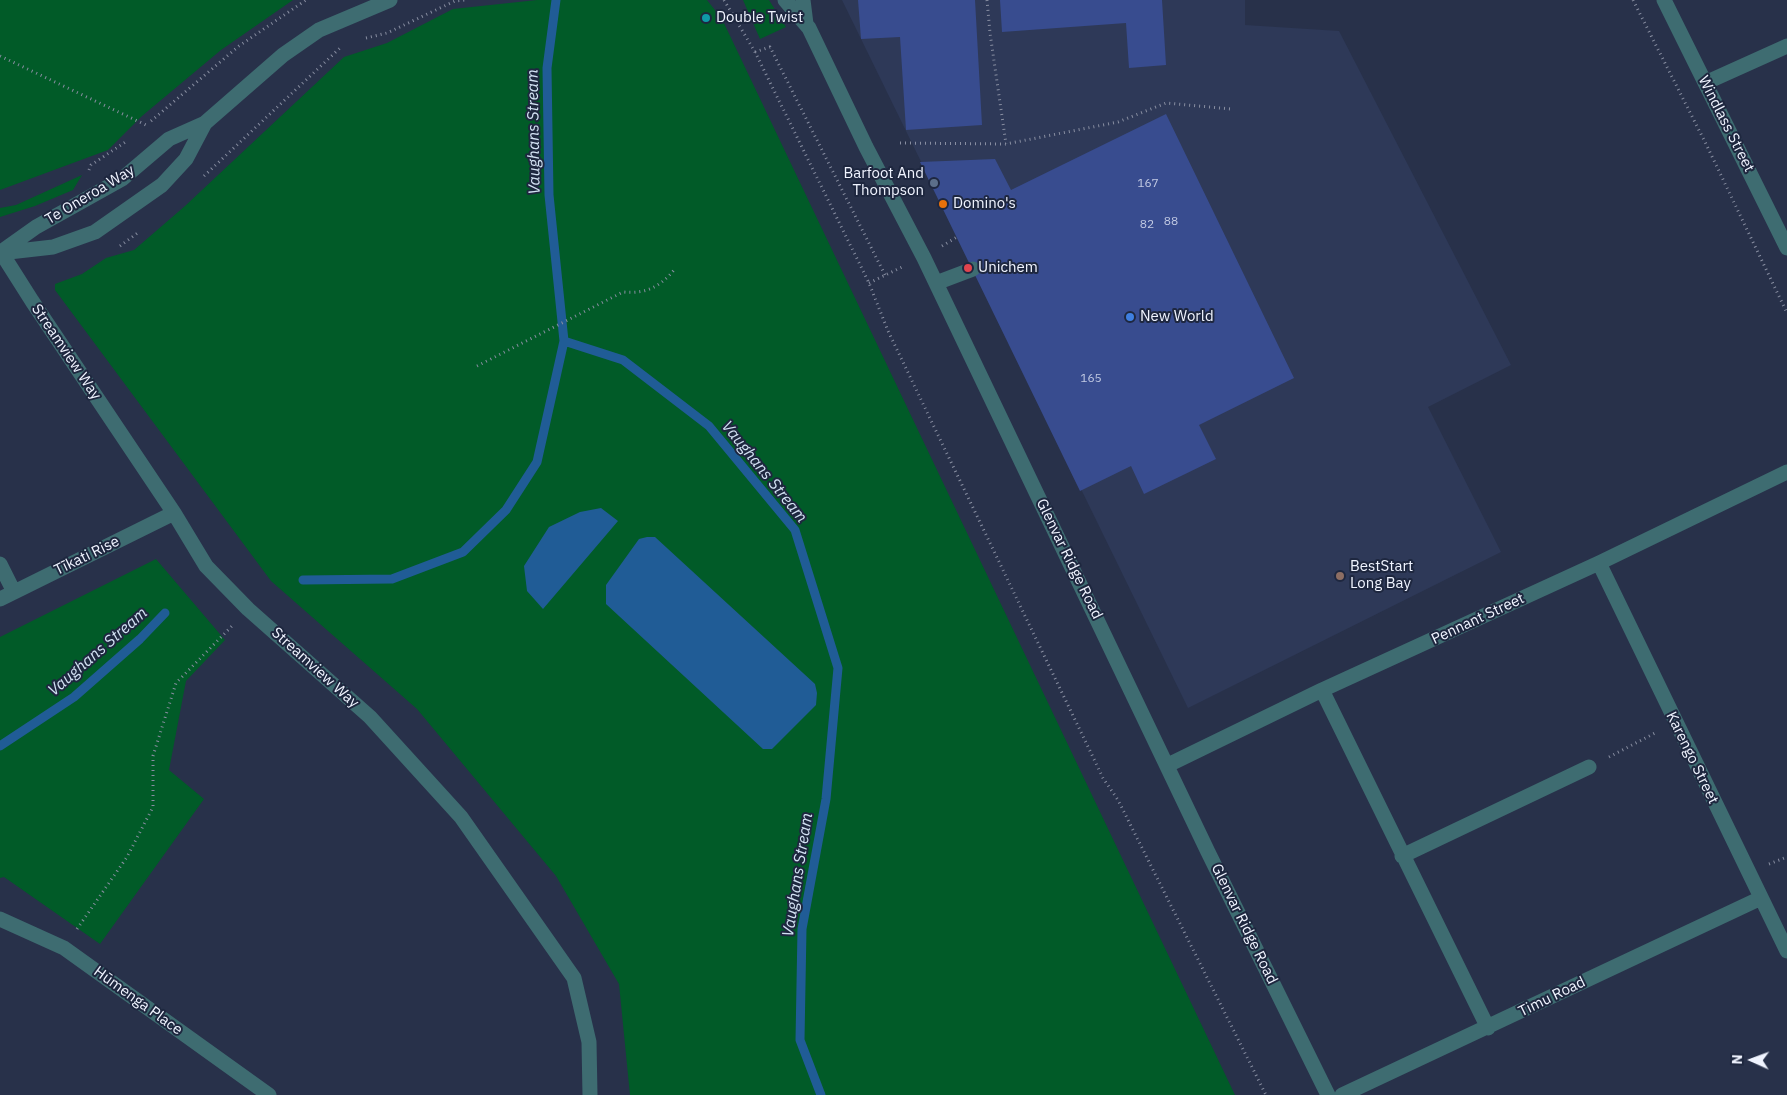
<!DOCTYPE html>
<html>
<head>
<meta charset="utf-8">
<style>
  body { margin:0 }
  #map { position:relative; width:1787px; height:1095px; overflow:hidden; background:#28314a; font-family:"IBM Plex Sans",sans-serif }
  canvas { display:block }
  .north { position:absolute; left:1727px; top:1035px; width:50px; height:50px; -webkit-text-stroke:4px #1e273f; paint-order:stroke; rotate:272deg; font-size:14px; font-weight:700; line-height:20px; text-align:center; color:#f0f4ff }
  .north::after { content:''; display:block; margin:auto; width:18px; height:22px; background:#f0f4ff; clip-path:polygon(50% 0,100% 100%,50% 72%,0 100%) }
</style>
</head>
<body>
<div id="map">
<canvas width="1787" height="1095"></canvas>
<div class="north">N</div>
</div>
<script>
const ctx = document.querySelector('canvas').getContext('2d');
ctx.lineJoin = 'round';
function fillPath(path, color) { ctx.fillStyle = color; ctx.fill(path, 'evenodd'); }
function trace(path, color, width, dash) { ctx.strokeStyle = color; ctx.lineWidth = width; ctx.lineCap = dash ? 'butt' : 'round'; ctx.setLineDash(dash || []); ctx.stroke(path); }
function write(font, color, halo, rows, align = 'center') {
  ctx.font = font + ' "IBM Plex Sans",sans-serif'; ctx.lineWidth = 4; ctx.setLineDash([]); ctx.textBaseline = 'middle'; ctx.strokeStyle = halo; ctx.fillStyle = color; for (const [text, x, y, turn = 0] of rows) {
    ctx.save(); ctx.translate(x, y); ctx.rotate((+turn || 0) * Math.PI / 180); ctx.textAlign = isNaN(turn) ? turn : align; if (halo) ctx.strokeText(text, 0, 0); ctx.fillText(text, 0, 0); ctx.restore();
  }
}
fillPath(new Path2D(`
  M842 0H1245V25L1339 31 1511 365 1428 407 1501 552 1188 708Z`), '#2e3958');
fillPath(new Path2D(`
  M0 0H293L221 50 142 116 108 150 0 190Z
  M537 0H707L722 19 1235 1095H630L619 984 556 876 417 709 271 581 55 290V284L82 274 106 258 134 250 185 206 344 57 387 43 453 9Z
  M743 0H769L786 27 760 39Z
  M82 175 73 190 35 206 0 217V208L16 205Z
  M156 559 225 640 186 681 169 770 204 799 100 944 4 877 0 878V637Z`), '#015b28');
fillPath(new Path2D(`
  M601 508 618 521 543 609 527 591 524 566 549 527 580 512Z
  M647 537H655L815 684 817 693 816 705 772 749H763L606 604V585L639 539Z`), '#205c96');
trace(new Path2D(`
  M564 341 623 360 709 426 795 530 838 668 826 799 802 929 800 1040 821 1095
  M303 580 392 579 463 552 506 510 537 462 564 341 549 195 547 68 556 0
  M0 746 74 697 140 639 165 613`), '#205c96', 9);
fillPath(new Path2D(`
  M858 0H975L982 125 906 130 900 37 861 39Z
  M1000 0H1162L1166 65 1129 68 1126 23 1002 32Z
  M1166 114 1294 378 1199 425 1216 459 1144 494 1131 466 1080 491 920 162 995 159 1011 190Z`), '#384c8f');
trace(new Path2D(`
  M724 0 755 52 869 283 888 331 1103 778 1118 800 1266 1095
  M987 0 990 33 1006 144
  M1633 0 1706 144 1787 313
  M366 38 387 33 455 1 465 0
  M755 52 770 47 885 275
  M0 56 146 125
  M151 121 239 46 306 0
  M900 143 1006 144 1118 122 1166 103 1231 109
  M89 170 91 165 127 141
  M204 176 340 48
  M120 246 139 232
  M942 246 957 237
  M869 283 902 267
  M477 366 623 292C646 294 660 287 675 269
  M1609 757 1657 732
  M1769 864 1787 857
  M77 929 127 857 153 807V756L176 683 232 626`), '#888ea1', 3, [1, 4]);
trace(new Path2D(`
  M785 0 809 28 866 147 924 258 1208 852 1328 1095
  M803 0 806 24
  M1664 0 1787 248
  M1705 83 1787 46
  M1 252 32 301 174 513 206 566 248 609 370 717 461 817 574 978 589 1042 590 1095
  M1 252 36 227 122 179 169 139 205 123 283 55 319 30 390 0
  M0 253 53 247 95 232 162 185 186 159 205 123
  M936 283 973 269
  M1599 563 1787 951
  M0 564 14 592
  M0 599 174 513
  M1322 690 1488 1028
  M1168 765 1322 690 1599 563 1787 472
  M1402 856 1589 767
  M0 919 64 948 269 1095
  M1342 1095 1761 898`), '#3e6c71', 15);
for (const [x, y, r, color] of [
  [706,18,5,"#0f9aa8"],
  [934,183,5,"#5c6f8a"],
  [943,204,5,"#e8710a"],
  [968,268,5,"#e0444e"],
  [1130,317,5,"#3f7fe0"],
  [1340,576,5,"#8d6e63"]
]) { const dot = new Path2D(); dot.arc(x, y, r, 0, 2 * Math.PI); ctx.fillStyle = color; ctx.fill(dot); trace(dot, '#1e273f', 2); }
write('12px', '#c2cae3', null, [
  ["167",1148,184],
  ["88",1171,222],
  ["82",1147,225],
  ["165",1091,379]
]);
write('15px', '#f0f4ff', '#1e273f', [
  ["Double Twist",716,18],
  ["Barfoot And",924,174,"right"],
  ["Thompson",924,191,"right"],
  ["Domino's",953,204],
  ["Unichem",978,268],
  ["New World",1140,317],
  ["BestStart",1350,567],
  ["Long Bay",1350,584]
], 'left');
write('15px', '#f0f4ff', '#1e273f', [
  ["Windlass Street",1726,124,63],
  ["Te Oneroa Way",90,195,-31],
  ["Streamview Way",66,352,56],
  ["Tīkati Rise",87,556,-26],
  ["Glenvar Ridge Road",1069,559,64],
  ["Pennant Street",1478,619,-25],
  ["Streamview Way",315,668,42],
  ["Karengo Street",1692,758,64],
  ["Glenvar Ridge Road",1244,924,64],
  ["Timu Road",1552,997,-26],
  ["Hūmenga Place",138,1001,36]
]);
write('italic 16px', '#d3e2f3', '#1e273f', [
  ["Vaughans Stream",534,132,-91],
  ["Vaughans Stream",764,472,51],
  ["Vaughans Stream",98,652,-41],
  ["Vaughans Stream",798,875,-81]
]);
</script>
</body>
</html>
